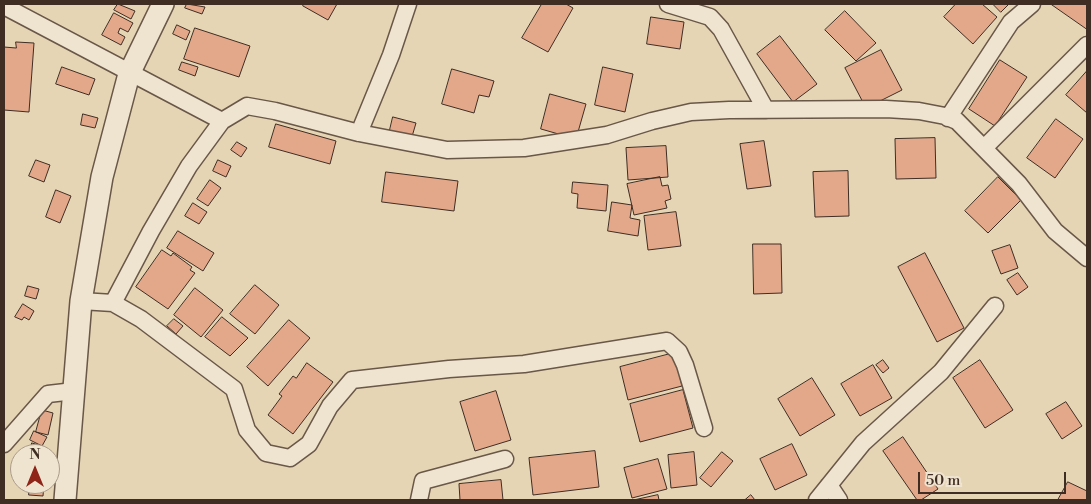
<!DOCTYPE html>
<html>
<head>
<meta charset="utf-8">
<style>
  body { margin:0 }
  #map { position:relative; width:1091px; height:504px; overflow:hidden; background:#e6d5b5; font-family:"Libre Bodoni",serif }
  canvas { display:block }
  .frame { position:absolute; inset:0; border:5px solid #3f2d23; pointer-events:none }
  .north { position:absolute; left:10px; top:444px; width:50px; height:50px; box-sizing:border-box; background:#efe4cf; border:1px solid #a99b8a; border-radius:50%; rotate:0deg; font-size:14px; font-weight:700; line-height:20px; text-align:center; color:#3f2d23 }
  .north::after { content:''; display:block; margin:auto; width:18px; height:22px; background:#8f2418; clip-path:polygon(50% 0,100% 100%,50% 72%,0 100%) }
  .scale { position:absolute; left:918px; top:472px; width:148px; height:22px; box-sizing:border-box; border:2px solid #3f2d23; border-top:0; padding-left:6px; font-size:15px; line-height:18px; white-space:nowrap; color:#3f2d23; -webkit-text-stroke:4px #efe4cf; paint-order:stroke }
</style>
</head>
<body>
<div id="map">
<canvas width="1091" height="504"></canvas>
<div class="frame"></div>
<div class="north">N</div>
<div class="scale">50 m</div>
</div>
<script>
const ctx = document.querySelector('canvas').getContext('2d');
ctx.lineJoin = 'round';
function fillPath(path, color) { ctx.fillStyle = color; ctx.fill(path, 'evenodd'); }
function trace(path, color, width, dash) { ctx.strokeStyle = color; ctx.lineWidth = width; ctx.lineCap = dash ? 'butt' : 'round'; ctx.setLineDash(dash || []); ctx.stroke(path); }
const building = new Path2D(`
  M118 4 135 11 131 19 114 10Z
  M187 4 205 7 202 14 185 8Z
  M304 4H337L328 20 303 6Z
  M542 4H566L573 8 548 52 522 38Z
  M956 4H982L997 17 973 44 944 17Z
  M993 4H1007L1008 5 1001 12Z
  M1051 4H1087V29Z
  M845 11 876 43 856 61 825 30Z
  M114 13 133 23 128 32 120 28 118 33 125 37 121 45 102 35Z
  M651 17 684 22 680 49 647 44Z
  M177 25 190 31 186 40 173 34Z
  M195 28 250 46 239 77 184 59Z
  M780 36 817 84 793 102 757 54Z
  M16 42 34 43 29 112 4 110V47L16 48Z
  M881 50 902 90 866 108 845 68Z
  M1000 60 1027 77 995 126 969 109Z
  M182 62 198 67 195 76 179 70Z
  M62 67 95 79 89 95 56 84Z
  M603 67 633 74 625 112 595 105Z
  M452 69 494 81 489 97 479 95 474 113 442 104Z
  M1087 71V113L1066 95Z
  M550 94 586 104 576 139 541 129Z
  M83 114 98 118 95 128 81 125Z
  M393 117 416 123 411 140 389 134Z
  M1056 119 1083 139 1055 178 1027 158Z
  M276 124 336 141 330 164 269 147Z
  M935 138 936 178 896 179 895 139Z
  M764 141 771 186 747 189 740 144Z
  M237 142 247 148 241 157 231 150Z
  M666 146 668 177 628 180 626 148Z
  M36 160 50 165 44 182 29 176Z
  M218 160 231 166 226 177 213 171Z
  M848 171 849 216 815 217 813 172Z
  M386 172 458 181 454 211 382 202Z
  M660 177 662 186 668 185 671 199 665 201 667 208 634 215 627 184Z
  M998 177 1021 200 988 233 965 211Z
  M210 180 221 188 208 206 197 199Z
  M573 182 608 185 606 211 577 208 578 194 572 193Z
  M56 190 71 196 60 223 46 217Z
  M612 202 632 205 630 218 640 220 638 236 608 231Z
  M193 203 207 212 199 224 185 216Z
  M676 212 681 246 648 250 644 216Z
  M178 231 214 253 203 271 167 248Z
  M753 244H781L782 293 754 294Z
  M1010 245 1018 268 1001 274 992 251Z
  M162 250 171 256 173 253 192 267 190 270 195 273 168 309 136 287Z
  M925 253 964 328 937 342 898 267Z
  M1018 273 1028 287 1017 295 1007 280Z
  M255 285 279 305 255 334 230 314Z
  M28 286 39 289 36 299 25 296Z
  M195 288 223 310 201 337 174 315Z
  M23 304 34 311 29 320 24 317 22 320 15 317Z
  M222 317 248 338 230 356 205 337Z
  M174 319 183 326 176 334 167 326Z
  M289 320 310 338 268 386 247 367Z
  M674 353 682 386 628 400 620 367Z
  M883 360 889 368 883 373 876 365Z
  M980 360 1013 410 985 428 953 378Z
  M307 363 333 382 293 434 268 415 282 396 279 394 293 376 296 378Z
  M873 365 892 398 860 416 841 384Z
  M812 378 835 415 800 436 778 399Z
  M683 390 693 428 640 442 630 404Z
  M496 391 511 440 475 451 460 402Z
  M1066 402 1082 426 1062 439 1046 414Z
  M42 410 53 413 48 435 36 432Z
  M34 431 47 437 42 446 30 440Z
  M903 437 938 489 921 500H917L883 451Z
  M32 443 45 447 43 454 30 453Z
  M792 444 807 475 775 490 760 459Z
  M595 451 599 487 533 495 529 458Z
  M694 452 697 485 671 488 668 455Z
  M722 452 733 461 711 487 700 478Z
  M658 459 667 489 632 498 624 468Z
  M501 480 503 500H460L459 484Z
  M1068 482 1087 491V500H1058Z
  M30 484H44L43 496 29 495Z
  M658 495 659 500H634Z
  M751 495 755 500H745Z`);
fillPath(building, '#e3a88a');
trace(building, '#3f2d23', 1);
const minor = new Path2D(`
  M668 4 710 17 721 29 766 110
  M4 6 222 121
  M948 118 1011 22 1032 4
  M359 133 391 55 408 4
  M984 148 1087 45
  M81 301 113 303 141 319 234 389 247 430 266 453 290 458 309 444 330 406 352 380 449 369 524 364 667 341 679 352 685 365 704 428
  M113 303 151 231 189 166 222 121 247 106 275 111 359 133 447 150 524 148 607 135 652 121 691 112 729 110 886 109 919 111 945 116 957 121 1019 184 1055 231 1087 258
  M4 444 48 394 74 391
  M829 485 839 500
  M419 500 423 481 505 459
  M817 500 863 443 941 372 995 306`);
const tertiary = new Path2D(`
  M65 500 81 301 102 177 129 74 163 4`);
trace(minor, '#695748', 19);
trace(tertiary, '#695748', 24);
trace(minor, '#efe4cf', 16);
trace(tertiary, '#efe4cf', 21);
</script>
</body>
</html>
